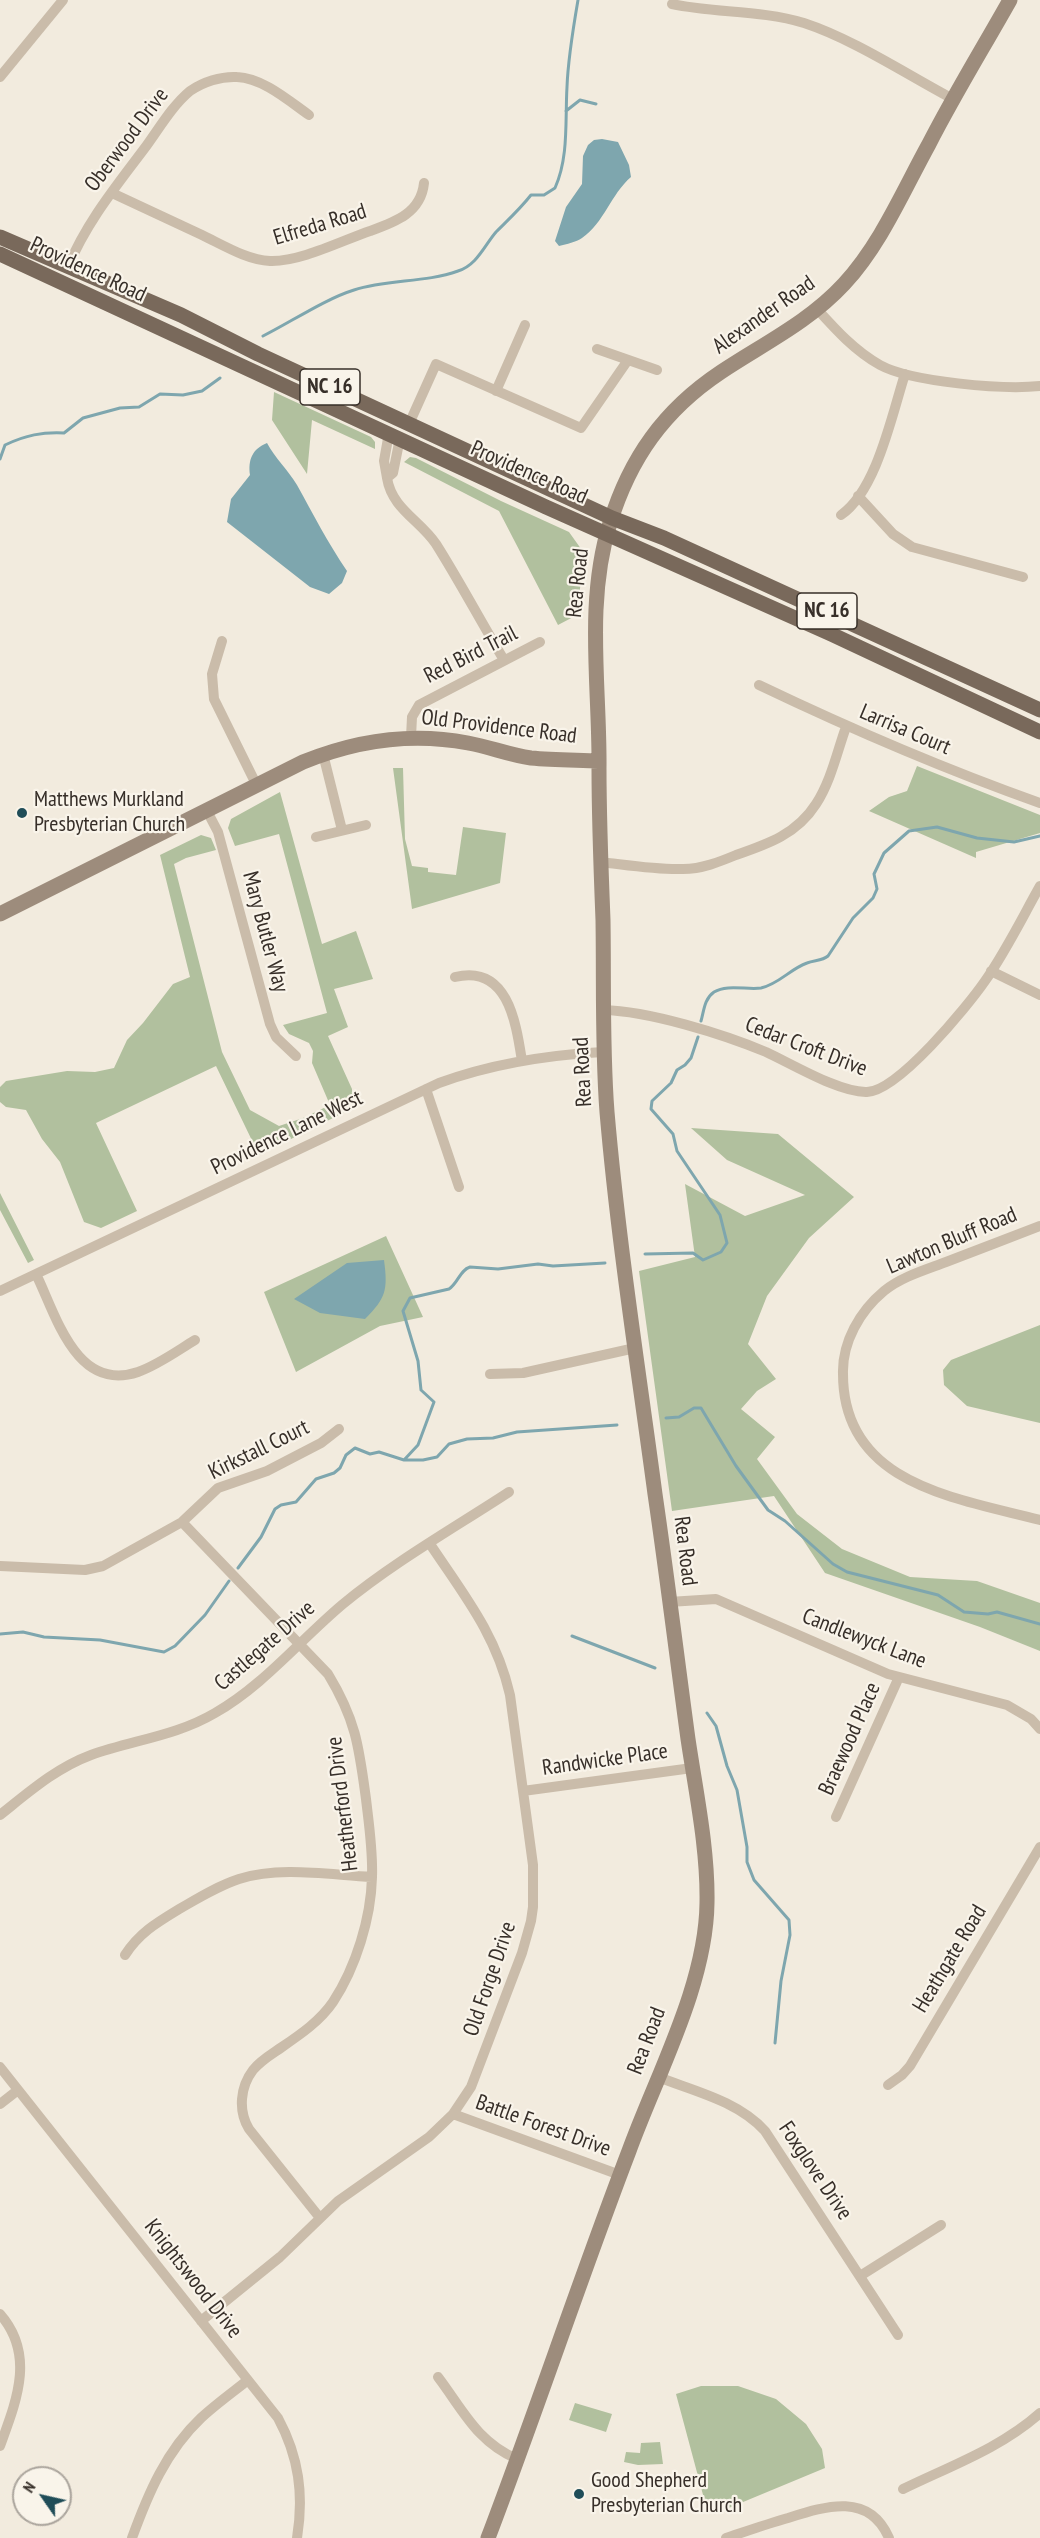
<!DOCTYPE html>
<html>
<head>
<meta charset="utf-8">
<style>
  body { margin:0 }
  #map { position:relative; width:1040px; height:2538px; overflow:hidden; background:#f2ebde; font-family:"PT Sans Narrow",sans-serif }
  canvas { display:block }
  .north { position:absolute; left:12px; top:2466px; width:60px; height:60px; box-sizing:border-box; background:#f9f4ea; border:2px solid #aba59d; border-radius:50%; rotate:304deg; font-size:16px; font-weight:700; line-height:24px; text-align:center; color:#372f29 }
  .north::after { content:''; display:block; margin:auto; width:21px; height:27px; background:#204d58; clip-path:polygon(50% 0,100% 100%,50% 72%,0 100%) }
</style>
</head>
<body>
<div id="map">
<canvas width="1040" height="2538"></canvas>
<div class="north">N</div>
</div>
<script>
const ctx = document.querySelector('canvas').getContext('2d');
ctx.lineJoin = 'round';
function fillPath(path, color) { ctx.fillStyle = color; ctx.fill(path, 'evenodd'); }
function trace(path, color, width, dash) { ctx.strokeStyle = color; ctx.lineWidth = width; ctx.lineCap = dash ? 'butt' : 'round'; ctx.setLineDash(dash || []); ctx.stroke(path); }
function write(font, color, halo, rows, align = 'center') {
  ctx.font = font + ' "PT Sans Narrow",sans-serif'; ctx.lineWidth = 4.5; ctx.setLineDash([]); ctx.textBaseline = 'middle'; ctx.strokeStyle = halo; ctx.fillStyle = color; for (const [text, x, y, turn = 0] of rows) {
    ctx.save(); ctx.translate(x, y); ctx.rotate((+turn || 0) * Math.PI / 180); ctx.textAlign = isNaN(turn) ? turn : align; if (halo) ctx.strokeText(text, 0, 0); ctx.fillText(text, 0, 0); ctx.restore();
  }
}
fillPath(new Path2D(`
  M274 392 371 437 375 442V449L312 420 307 474 272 420Z
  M410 457 416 458 501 501 569 532 584 553 577 615 558 625 499 511 404 462Z
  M917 766 1040 815V833L976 852V858L869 811 889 797 907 791Z
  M393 768H403L405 839 412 866 428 868V872L456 875 463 827 506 833 500 883 412 909Z
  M280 792 322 944 356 931 373 979 334 989 348 1027 328 1036 352 1089V1100L343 1113 259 1155 216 1066 96 1123 137 1211 101 1228 84 1222 60 1162 42 1139 26 1110 6 1107 0 1102V1087L6 1081 67 1071 95 1072 114 1068 127 1040 143 1023 173 984 190 977 160 855 201 835 211 838 216 850 186 858 174 864 222 1052 250 1110 279 1126 303 1118 330 1105 312 1063 313 1051 309 1043 289 1034 283 1025 327 1013 279 834 235 846 228 828 231 819Z
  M691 1128 778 1134 854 1197 809 1238 767 1296 748 1344 776 1379 757 1391 741 1409 775 1437 757 1459 797 1514 842 1549 910 1577 977 1581 1040 1603V1651L980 1627 825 1573 774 1496 672 1511 639 1271 695 1257 685 1184 745 1216 805 1195 727 1160Z
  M0 1193 34 1260 28 1263 0 1210Z
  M386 1236 423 1317 380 1326 296 1372 264 1292Z
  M1040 1325V1423L967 1406 944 1385 943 1370 951 1360Z
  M701 2386H738L776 2399 806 2424 822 2449 825 2468 719 2512 712 2511 706 2506 676 2394Z
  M575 2403 612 2414 606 2432 569 2420Z
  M660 2442 663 2464 638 2465 624 2462 626 2452 640 2453 641 2443Z`), '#b1c09e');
fillPath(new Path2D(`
  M602 139 618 142 629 165 631 177C611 194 604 223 582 238 576 242 567 244 559 246L555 241 566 207 582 184 583 156 588 145 594 140Z
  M267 443C275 458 288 470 297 485 313 514 328 543 347 571L342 583 329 594 310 587 227 522 231 499 250 475C248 460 252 449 267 443Z
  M384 1260C388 1290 386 1298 365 1319L320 1313 294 1299 347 1263Z`), '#7ea6ae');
trace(new Path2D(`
  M566 111 580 100 596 104
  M263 336C291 322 325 299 354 290 388 279 425 283 458 271 477 265 484 246 496 232 508 220 520 209 531 195H544L555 188C569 157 565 120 567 87 568 58 573 29 578 0
  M0 459 5 445C26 435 42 432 64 433L83 418 120 408 139 407 160 394 183 395 202 391 220 378
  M701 1021C704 1011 704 999 714 992 727 984 747 990 761 988 779 984 790 969 807 963 814 960 822 961 828 956L853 918 873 898 877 889 874 874 884 853 909 831 937 827 977 838 1014 842 1040 836
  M645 1254 693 1253 703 1260 721 1252 727 1243 720 1215 677 1151 673 1134 651 1109 652 1101 671 1083 677 1070 685 1065 691 1058 698 1037
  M666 1418 679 1417 694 1408H701L736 1466 768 1510 785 1521 833 1564 847 1572 938 1595 964 1612 988 1614 997 1612 1040 1624
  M404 1460 418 1445 434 1402 421 1390 418 1361 403 1311 410 1298 449 1289C458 1283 460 1270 470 1267L498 1269 538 1264 553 1266 605 1263
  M238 1568 261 1537 275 1509 281 1505 296 1502 316 1479 334 1473 340 1468 346 1455 355 1448 370 1454 379 1452 404 1460H423L437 1457 449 1444 467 1439 493 1438 517 1432 617 1425
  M0 1634 23 1632 44 1637 100 1640 164 1652 175 1646 205 1615 229 1581
  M572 1636 655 1668
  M707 1713 716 1726 727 1766 737 1790 747 1847V1862L754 1880 789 1920 790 1935 781 1981 775 2043`), '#7ea6ae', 3);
trace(new Path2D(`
  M672 4C715 13 761 10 804 23 853 39 906 74 953 99
  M0 77 63 0
  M112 193C142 207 172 221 202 235 223 245 247 260 270 261 300 262 341 241 370 231 395 222 421 213 424 183
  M68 267C87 221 118 184 147 145 160 127 173 105 190 91 203 82 221 76 237 77 263 78 289 101 309 115
  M817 309C836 330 855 351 880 365 911 382 1004 390 1040 386
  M597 349 657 370
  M496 391 525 325
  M409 424 436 364 581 428 628 360
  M389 433 384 461 387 478 393 473 400 438
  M387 478C392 509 420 520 436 544 460 582 481 622 504 660
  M858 496 893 534 912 547 1023 577
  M841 515C877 490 892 414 905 374
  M222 641 212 674 214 699 257 786
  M759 685C851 729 944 769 1040 803
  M411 737 412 717 419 705 540 642
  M323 754 342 830
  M207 811 218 832 270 1024 276 1037 296 1056
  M316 837 366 825
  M600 862C627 865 656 870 683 869 702 869 719 862 736 855 768 844 797 834 816 804 831 781 837 752 846 727
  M991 971 1040 995
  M455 977C508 964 516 1023 522 1061
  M603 1010C649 1011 723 1034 766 1052 792 1064 840 1093 867 1092 898 1091 967 1007 985 981 1006 951 1022 918 1040 886
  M426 1089 459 1187
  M1040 1226C1009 1238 977 1250 946 1262 925 1270 901 1277 884 1291 860 1311 842 1342 843 1374 843 1485 957 1498 1040 1520
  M36 1274C56 1315 76 1393 138 1372 158 1365 177 1351 195 1340
  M0 1291 439 1083C491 1064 548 1055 603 1052
  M490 1374 523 1373 635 1348
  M182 1522 328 1674C356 1720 359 1747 366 1799 369 1825 373 1851 372 1877 371 1918 356 1967 333 2002 320 2021 301 2034 282 2047 272 2054 261 2060 253 2070 240 2087 238 2111 249 2129L320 2218
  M0 1566 85 1570 103 1566 182 1522 218 1488 267 1471 321 1443 339 1429
  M669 1602 716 1599 888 1674 1007 1705 1031 1719 1040 1729
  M523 1791 692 1768
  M0 1815C29 1792 56 1768 91 1755 133 1740 176 1736 215 1713 264 1685 300 1640 343 1604 394 1562 454 1528 509 1492
  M836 1817 899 1677
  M125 1955C140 1932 158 1922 181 1908 200 1897 218 1886 239 1879 281 1866 329 1875 372 1877
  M0 2067 278 2418C299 2457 304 2495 297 2538
  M658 2077C694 2091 738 2101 765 2131L898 2335
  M888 2085 902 2075 910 2066 1040 1847
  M0 2104 18 2090
  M453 2114 620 2175
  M860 2276 941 2225
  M0 2314C36 2355 16 2402 0 2446
  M201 2321 280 2257 338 2201 429 2137 453 2114 471 2087 522 1953 531 1921 533 1907V1865L510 1695C496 1634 464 1595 430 1544
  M438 2377C463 2410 477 2442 517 2459
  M903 2489C950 2466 1001 2448 1040 2413
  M132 2538C148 2494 166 2451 201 2418 216 2404 233 2392 248 2380
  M726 2538C747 2531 767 2524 788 2518 826 2506 869 2492 889 2538`), '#cabcaa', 10);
trace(new Path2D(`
  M0 914 303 762C357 740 411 732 468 743 490 747 509 755 531 758 553 760 576 760 599 761
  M488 2538C537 2409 580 2279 629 2151 657 2074 706 1985 707 1903 708 1849 696 1793 688 1739 677 1658 667 1576 655 1494 638 1367 618 1240 607 1112 602 1048 604 984 603 920 601 870 599 820 599 769 600 687 585 603 610 523 630 458 664 410 721 372 763 344 809 322 844 284 881 244 903 191 929 144 954 95 983 48 1010 0`), '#9d8c7c', 15);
trace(new Path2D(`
  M0 237 181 315 258 354 612 518 664 538 1040 710
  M0 254 546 507 831 634 1040 732`), '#79695b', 15);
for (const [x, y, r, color] of [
  [22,813,6,"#204d58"],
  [579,2494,6,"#204d58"]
]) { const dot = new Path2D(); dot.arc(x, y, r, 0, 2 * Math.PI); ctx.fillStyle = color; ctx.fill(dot); trace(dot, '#f9f4ea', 2); }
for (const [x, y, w] of [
  [330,387,60],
  [827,611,60]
]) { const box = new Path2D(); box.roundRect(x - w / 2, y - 18, w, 36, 4.5); ctx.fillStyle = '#f9f4ea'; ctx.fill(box); trace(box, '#372f29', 1.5); }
write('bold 21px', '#372f29', null, [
  ["NC 16",330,387],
  ["NC 16",827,611]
]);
write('22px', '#372f29', '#f9f4ea', [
  ["Oberwood Drive",127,140,-53],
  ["Elfreda Road",320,225,-17],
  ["Providence Road",88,270,25],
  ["Alexander Road",764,315,-35],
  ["Providence Road",529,473,24],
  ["Rea Road",578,583,-84],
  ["Red Bird Trail",471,655,-27],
  ["Old Providence Road",499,727,7],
  ["Larrisa Court",905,730,23],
  ["Mary Butler Way",265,932,75],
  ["Cedar Croft Drive",806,1047,21],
  ["Rea Road",583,1072,-93],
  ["Providence Lane West",287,1133,-26],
  ["Lawton Bluff Road",952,1241,-23],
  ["Kirkstall Court",259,1450,-26],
  ["Rea Road",685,1551,83],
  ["Candlewyck Lane",864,1639,21],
  ["Castlegate Drive",265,1646,-41],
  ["Braewood Place",850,1739,-66],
  ["Randwicke Place",605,1760,-8],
  ["Heatherford Drive",343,1804,-97],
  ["Heathgate Road",950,1959,-59],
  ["Old Forge Drive",490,1979,-71],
  ["Rea Road",647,2041,-69],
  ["Battle Forest Drive",543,2126,20],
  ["Foxglove Drive",815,2171,56],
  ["Knightswood Drive",193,2279,52]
]);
write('22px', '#372f29', '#f9f4ea', [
  ["Matthews Murkland",34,800],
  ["Presbyterian Church",34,825],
  ["Good Shepherd",591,2481],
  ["Presbyterian Church",591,2506]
], 'left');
</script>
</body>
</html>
